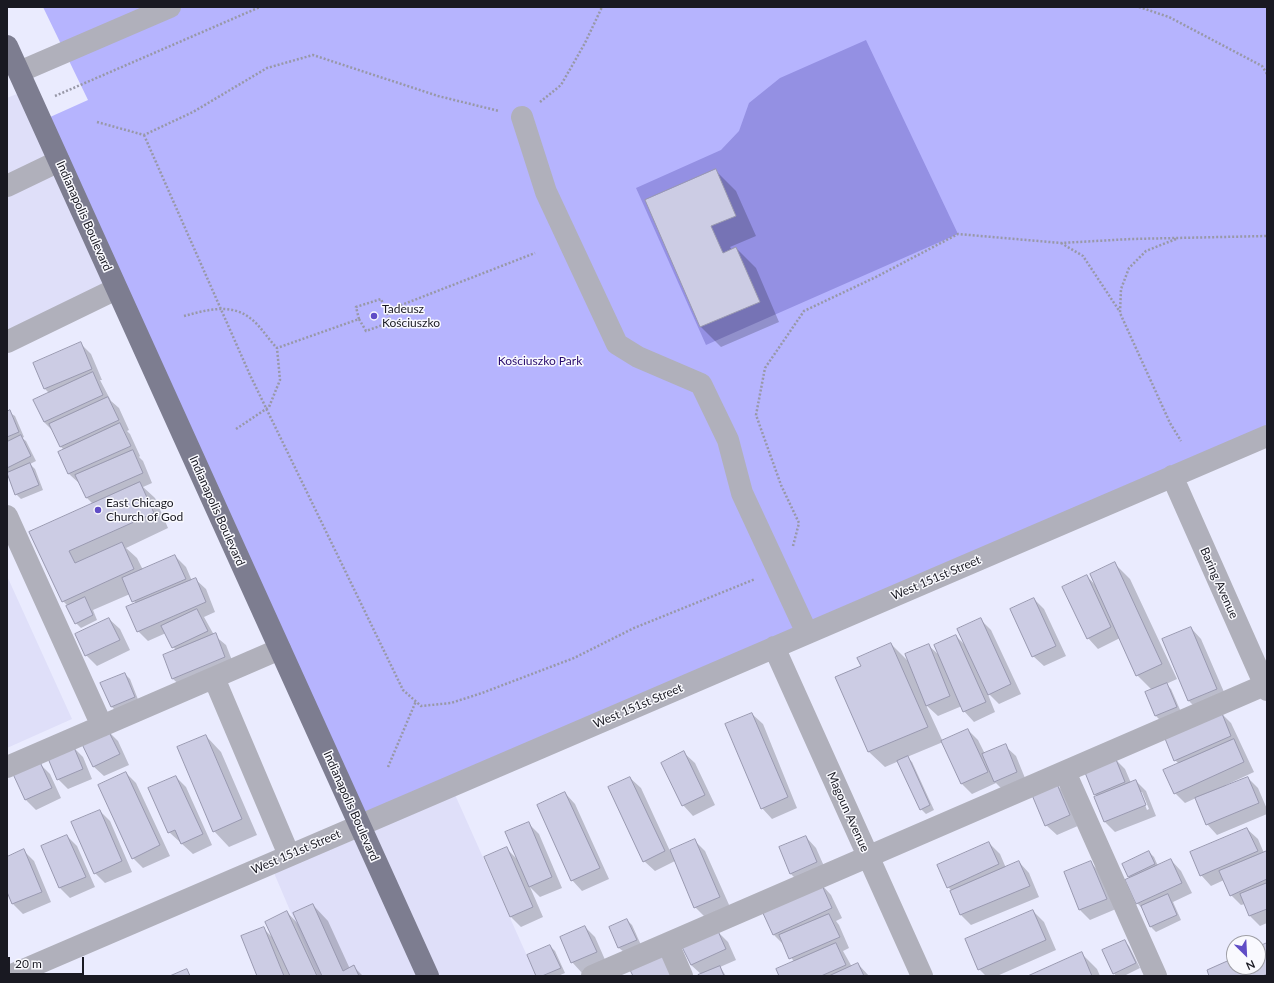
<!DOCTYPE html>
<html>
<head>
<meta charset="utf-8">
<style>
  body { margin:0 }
  #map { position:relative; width:1274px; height:983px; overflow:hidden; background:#eaebfe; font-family:Lato,sans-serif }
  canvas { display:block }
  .frame { position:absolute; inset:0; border:8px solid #191922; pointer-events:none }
  .north { position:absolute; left:1226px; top:935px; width:40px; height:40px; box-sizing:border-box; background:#f9f9fe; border:1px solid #9f9fa6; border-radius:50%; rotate:156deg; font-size:11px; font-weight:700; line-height:16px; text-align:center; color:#191922 }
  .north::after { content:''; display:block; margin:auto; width:14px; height:18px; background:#604dc6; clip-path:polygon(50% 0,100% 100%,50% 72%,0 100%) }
  .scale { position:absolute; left:8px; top:957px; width:76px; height:18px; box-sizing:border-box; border:2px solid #191922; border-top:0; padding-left:5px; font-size:12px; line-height:14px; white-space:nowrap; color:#191922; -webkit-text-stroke:3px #f9f9fe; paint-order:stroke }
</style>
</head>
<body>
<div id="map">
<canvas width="1274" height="983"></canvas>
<div class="frame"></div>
<div class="north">N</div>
<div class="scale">20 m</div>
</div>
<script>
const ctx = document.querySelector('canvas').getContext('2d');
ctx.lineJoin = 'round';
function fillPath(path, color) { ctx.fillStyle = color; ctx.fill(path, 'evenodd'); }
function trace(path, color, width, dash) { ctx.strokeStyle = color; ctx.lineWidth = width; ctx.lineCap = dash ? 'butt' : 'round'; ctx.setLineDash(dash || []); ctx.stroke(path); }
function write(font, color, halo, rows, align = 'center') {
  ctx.font = font + ' Lato,sans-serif'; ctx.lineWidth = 3; ctx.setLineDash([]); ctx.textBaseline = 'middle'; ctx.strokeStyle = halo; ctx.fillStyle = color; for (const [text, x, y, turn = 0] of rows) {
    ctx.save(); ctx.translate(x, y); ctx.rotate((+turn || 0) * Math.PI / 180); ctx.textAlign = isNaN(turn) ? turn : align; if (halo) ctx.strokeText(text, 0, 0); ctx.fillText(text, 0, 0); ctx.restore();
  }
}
fillPath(new Path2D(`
  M24 91 116 300 7 352V98Z
  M7 576 72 719 7 748Z
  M452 788 536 976H430L363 827Z
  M357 829 425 976H318L271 866Z`), '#dfdff9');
fillPath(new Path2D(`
  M43 7H1267V436L360 825 39 122 88 100Z`), '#b6b4fe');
fillPath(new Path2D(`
  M866 40 958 234 706 345 636 188 721 150 739 131 749 103 780 78Z`), '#9490e3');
fillPath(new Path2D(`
  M716 171 736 191 756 236 730 247 732 250 736 248 756 268 779 322 721 347 701 327 647 201Z
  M81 344 91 354 102 380H100L111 401 119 408 129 430 127 431 130 434 140 456 139 457 143 461 152 483 143 487 155 498 168 528 126 548 137 558 143 570 175 556 186 567 192 581 195 579 206 589 215 612 204 617 214 635 226 645 235 668 184 689 173 679 164 656 176 651 166 633 148 641 138 631 136 604 130 594 93 610 97 620 81 628 76 623 68 606 63 601 31 532 93 504 86 497 80 484 69 474 59 452 64 450 60 446 53 431 44 422 34 400 49 393 45 389 34 364Z
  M7 411 15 416 24 437 22 438 26 441 36 461 30 464 35 469 43 490 21 499 16 494 7 474 9 473 7 471Z
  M1115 564 1130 579 1177 679 1166 684 1171 689 1181 712 1160 720 1155 715 1152 690 1137 675 1120 638 1098 649 1088 638 1087 576 1096 586Z
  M1034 599 1044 609 1066 656 1044 666 1033 656Z
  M109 619 120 629 130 650 97 666 86 655Z
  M980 619 991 630 1021 694 999 704 987 692 995 712 974 722 964 711 962 706 938 716 926 705 943 742 968 730 978 740 985 754 1005 746 1016 756 1027 783 1005 792 996 783 972 794 962 784 943 742 907 757 912 762 934 810 926 814 921 809 899 761 885 767 869 752 837 677 862 666 891 644 909 662 928 645 940 656 956 636 965 645Z
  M1191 628 1201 639 1227 699 1199 711 1189 701 1163 640Z
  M125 674 130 679 139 702 117 712 112 707 102 684Z
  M1220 712 1231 723 1254 772 1226 785 1227 786 1248 778 1258 788 1267 809V814L1217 835 1207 824 1196 798 1185 803 1175 793 1179 764 1175 760Z
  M752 714 763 724 797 808 772 819 762 808Z
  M108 731 118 741 129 765 104 776 93 766Z
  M206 736 221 752 257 835 229 847 214 831Z
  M73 747 83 757 92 779 68 789 58 779Z
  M684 753 695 763 715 805 693 816 683 805Z
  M1115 759 1125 769 1131 783 1136 781 1146 791 1156 816 1115 832 1105 822 1097 797 1085 771ZM1140 792H1142L1149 809 1147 810Z
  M39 763 50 774 61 798 36 810 26 800 15 775Z
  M126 773 136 783 170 856 143 868 133 858Z
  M176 777 186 787 212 845 193 854 169 832 150 789Z
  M630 778 641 788 670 851 695 841 705 851 730 907 706 918 695 907 675 861 655 871 644 861Z
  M1057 785 1067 795 1080 825 1057 835 1046 825Z
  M565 793 575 804 609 879 582 891 572 880Z
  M100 811 110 821 132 872 105 883 95 873Z
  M528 823 539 834 562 888 540 897 530 887 543 917 521 927 511 917 485 858 507 849 518 860Z
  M1247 829 1258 839 1264 853 1267 852V923L1260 926 1250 916 1245 904 1241 905 1231 895 1224 880 1211 886 1201 875Z
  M67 836 77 846 95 887 70 898 60 888 42 846Z
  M806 837 816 848 827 873 801 884 790 873Z
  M989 843 1000 854 1006 868 1019 862 1029 873 1039 897 971 925 961 915 951 890 948 887Z
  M24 851 34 861 51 902 23 914 13 904 7 889V858Z
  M1149 852 1154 857 1158 866 1171 860 1181 871 1192 893 1173 902 1181 920 1156 932 1151 927 1145 911 1137 903 1131 878 1129 876Z
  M1090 862 1101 873 1116 909 1090 920 1080 910 1065 873Z
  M821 884 831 895 842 918 836 921 839 925 849 948 843 951 852 967 858 964 869 976H780L794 962 784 945 774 935 763 911Z
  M313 905 328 921 350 969 354 967 363 976H259L263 928 272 937 287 912 300 926Z
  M1033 911 1044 922 1056 950 997 976H986L979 969Z
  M627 920 632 925 641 945 624 952 619 948 610 928Z
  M585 927 595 937 606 962 582 973 572 962Z
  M718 932 728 942 736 960 720 967 726 976H700L701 974 691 965Z
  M1124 941 1129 946 1140 968 1124 976H1116L1114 973Z
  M550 946 555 951 565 973 558 976H537Z
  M1082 954 1097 969 1100 976H1030Z`), '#0003');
const building = new Path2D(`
  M716 169 736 216 711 226 723 253 736 247 760 302 700 327 645 200Z
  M81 342 92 369 44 389 33 363Z
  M93 372 103 395 44 422 33 400Z
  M108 397 119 420 60 447 49 424Z
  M10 410 19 432 7 437V412Z
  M120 423 131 446 68 474 58 452Z
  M21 435 31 456 7 468V442Z
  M133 450 143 473 86 498 75 475Z
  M30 463 39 485 15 495 7 473Z
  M140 482 154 513 69 551 75 563 122 542 134 569 62 602 29 532Z
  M175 555 186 579 132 602 122 578Z
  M1115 562 1162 664 1136 676 1090 574Z
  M1087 575 1111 627 1087 639 1062 587Z
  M196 578 206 602 137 632 126 607Z
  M85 597 93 615 75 624 66 606Z
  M1034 598 1056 646 1032 657 1010 609Z
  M197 609 208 631 172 648 161 626Z
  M109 618 120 640 85 656 75 634Z
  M981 618 1011 684 988 695 957 629Z
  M1191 627 1217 689 1188 701 1162 639Z
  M216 633 225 657 172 679 163 655Z
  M956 635 986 702 963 712 934 645Z
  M891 643 928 727 868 752 835 677 861 666 857 658Z
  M929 644 950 696 926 706 905 654Z
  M125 673 135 697 111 707 100 683Z
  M1167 683 1177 707 1155 716 1145 692Z
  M1221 711 1231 736 1174 761 1164 736Z
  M752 713 788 797 761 809 725 724Z
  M968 729 988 772 961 784 941 741Z
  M108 730 120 754 93 767 81 742Z
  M206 735 242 819 213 832 177 747Z
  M1234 739 1244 762 1174 794 1163 770Z
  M1006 744 1017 772 994 782 982 754Z
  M73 745 83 769 57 780 47 756Z
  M684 751 705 795 682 806 661 763Z
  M908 756 930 805 920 810 897 761Z
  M1115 757 1125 782 1094 795 1084 770Z
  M40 762 52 788 25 800 13 774Z
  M126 772 160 845 132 859 98 785Z
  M176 776 203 834 181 844 175 830 168 833 148 788Z
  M630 777 665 851 643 862 608 787Z
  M1248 777 1259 803 1206 825 1195 798Z
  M1136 780 1146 805 1104 822 1094 797Z
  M1057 784 1070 815 1045 826 1032 795Z
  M565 792 600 868 571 881 537 805Z
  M100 810 122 861 94 874 71 822Z
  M529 822 552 877 529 887 505 832Z
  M1247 828 1258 851 1200 876 1190 852Z
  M67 835 86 877 59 888 41 846Z
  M806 836 817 862 790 874 779 847Z
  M695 839 720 897 694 908 670 850Z
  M989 842 999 864 947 888 937 865Z
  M507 847 533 907 510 917 484 857Z
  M24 849 42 892 12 904 7 892V857Z
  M1149 851 1155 864 1128 877 1122 864Z
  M1267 851V879L1230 896 1219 871Z
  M1171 859 1182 883 1136 904 1125 880Z
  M1019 861 1030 886 960 915 950 891Z
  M1091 861 1107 899 1079 910 1064 872Z
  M821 883 832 908 773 935 762 911Z
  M1267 883V909L1249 916 1240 894Z
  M1168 894 1177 915 1150 927 1141 906Z
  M313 904 343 971 354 965 359 976H322L293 913Z
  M1033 910 1046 940 978 970 965 939Z
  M287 911 317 976H290L265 922Z
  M829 914 840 937 789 959 779 935Z
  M627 919 637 940 618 948 609 927Z
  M585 926 597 952 571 963 560 937Z
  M264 927 284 976H257L241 936Z
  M718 931 726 949 691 965 682 947Z
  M1125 940 1136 963 1113 974 1102 950Z
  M836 943 846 965 821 976H779L776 969Z
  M1267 943V974L1263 976H1209L1207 970 1234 958V967H1258V947Z
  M550 945 561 968 542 976H536L527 955Z
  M1082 952 1092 976H1028Z
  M663 955 672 976H633L630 970Z
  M858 963 864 976H829Z
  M720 966 724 976H698V975Z
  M187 969 190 976H170Z`);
fillPath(building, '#cccce4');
trace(building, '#9999b0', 1);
trace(new Path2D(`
  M1139 7 1169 17 1262 66 1267 74
  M55 96 260 7
  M540 102 561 85 585 43 602 7
  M97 122 144 135 193 112 267 68 313 55 438 96 499 111
  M144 135 250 375 403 690 421 706 451 703 482 693 574 658 634 628 755 579
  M1176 239 1146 251 1129 268 1121 289 1120 313 1170 423 1181 441
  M1061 243 1083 256 1120 312
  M184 316C206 310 231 303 250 318 260 325 268 339 277 348
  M359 319 356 307 381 299 386 311
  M236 429 269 407 280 380 277 348 359 319 366 331 391 322 386 311 535 253
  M793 546 799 523 781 485 756 415 765 368 804 311 876 277 958 234 1061 243 1131 239 1267 236
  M388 767 416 701`), '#9898a7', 2.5, [2, 2]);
trace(new Path2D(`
  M19 72 170 7
  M522 117 546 192 617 344 638 357 701 384 728 440 742 493 807 633
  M7 186 59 161
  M7 342 116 289
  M1172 476 1267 690
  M7 516 102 726
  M774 647 922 976
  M214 678 289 855
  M7 767 280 649
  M1065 772 1156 976
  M668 944 682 976
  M9 976 1267 436
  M592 976 1267 684`), '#b0b0bb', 22);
trace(new Path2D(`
  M7 46 428 976`), '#7d7d90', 22);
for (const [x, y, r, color] of [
  [374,316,4,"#604dc6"],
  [98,510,4,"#604dc6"]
]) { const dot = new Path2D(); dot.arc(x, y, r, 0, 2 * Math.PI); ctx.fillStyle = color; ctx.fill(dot); trace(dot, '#f9f9fe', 1.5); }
write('12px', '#191922', '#f9f9fe', [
  ["Indianapolis Boulevard",84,216,66],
  ["Indianapolis Boulevard",217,511,66],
  ["West 151st Street",936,578,-23],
  ["Baring Avenue",1219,583,66],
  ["West 151st Street",638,706,-23],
  ["Indianapolis Boulevard",351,806,66],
  ["Magoun Avenue",848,812,66],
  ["West 151st Street",296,852,-23]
]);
write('12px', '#191922', '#f9f9fe', [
  ["Tadeusz",382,309],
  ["Kościuszko",382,323],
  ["East Chicago",106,503],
  ["Church of God",106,517]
], 'left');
write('12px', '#290b6e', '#f9f9fe', [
  ["Kościuszko Park",540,361]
]);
</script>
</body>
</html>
